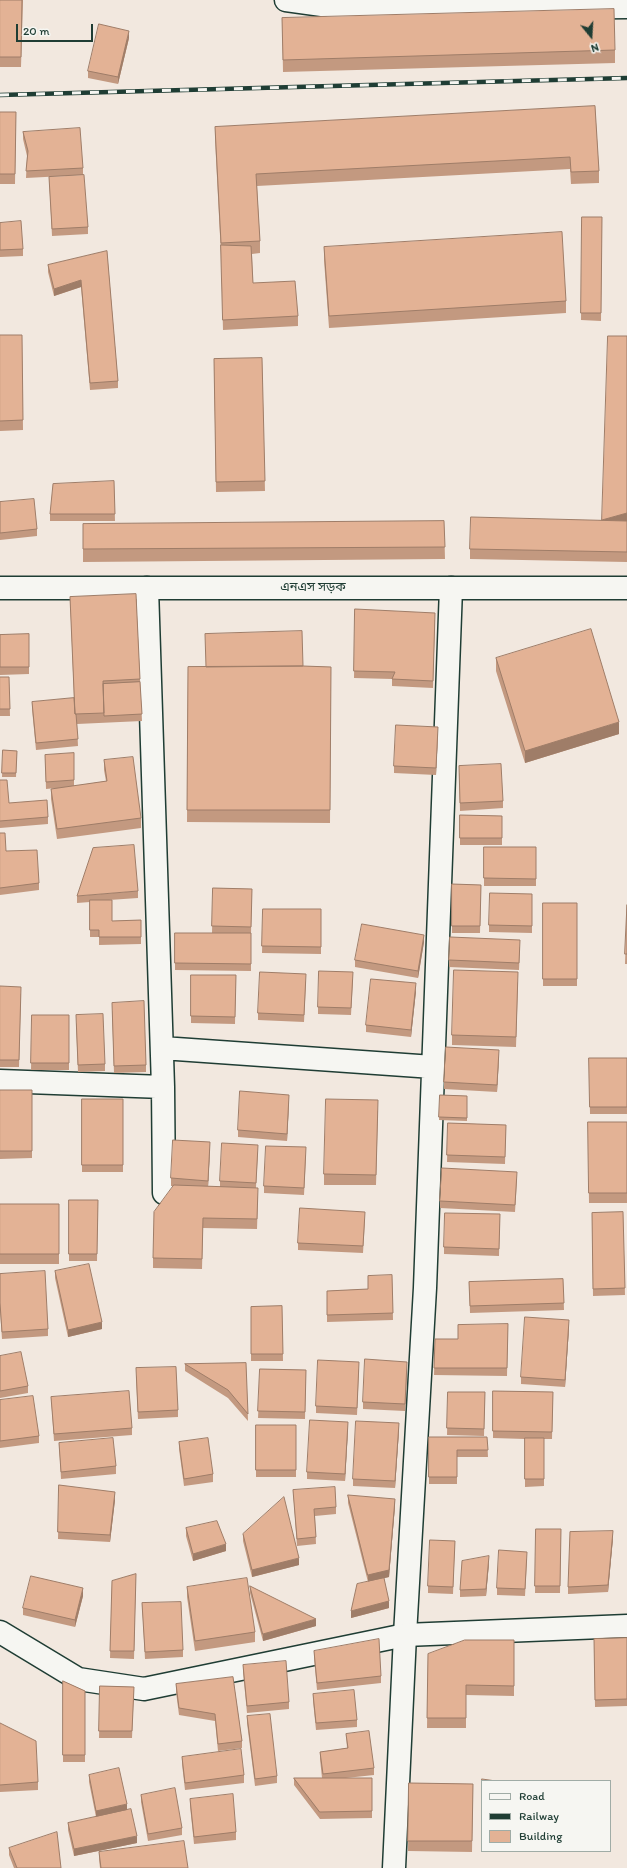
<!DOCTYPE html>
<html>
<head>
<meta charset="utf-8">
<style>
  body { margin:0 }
  #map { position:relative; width:627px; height:1868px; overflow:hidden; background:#f2e8df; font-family:Itim,sans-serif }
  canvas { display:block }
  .legend { position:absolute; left:481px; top:1780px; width:130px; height:72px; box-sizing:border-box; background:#f6f6f2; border:1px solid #a0aca6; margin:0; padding:5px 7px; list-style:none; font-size:12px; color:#1f3d34 }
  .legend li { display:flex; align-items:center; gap:8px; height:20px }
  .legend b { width:20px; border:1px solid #a0aca6 }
  .north { position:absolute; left:571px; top:16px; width:40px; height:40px; -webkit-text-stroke:3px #f6f6f2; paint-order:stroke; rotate:162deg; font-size:11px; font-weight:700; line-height:16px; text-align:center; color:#1f3d34 }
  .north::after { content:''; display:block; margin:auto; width:14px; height:18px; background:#1f3d34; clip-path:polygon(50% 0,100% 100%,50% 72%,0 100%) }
  .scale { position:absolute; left:16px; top:24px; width:77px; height:18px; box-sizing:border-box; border:2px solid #1f3d34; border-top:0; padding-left:5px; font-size:12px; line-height:14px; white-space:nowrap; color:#1f3d34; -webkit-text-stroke:3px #f6f6f2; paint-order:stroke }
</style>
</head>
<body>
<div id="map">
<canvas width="627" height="1868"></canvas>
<ul class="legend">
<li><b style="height:5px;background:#f6f6f2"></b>Road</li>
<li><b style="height:5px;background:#1f3d34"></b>Railway</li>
<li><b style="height:11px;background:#e3b295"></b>Building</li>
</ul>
<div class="north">N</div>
<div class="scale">20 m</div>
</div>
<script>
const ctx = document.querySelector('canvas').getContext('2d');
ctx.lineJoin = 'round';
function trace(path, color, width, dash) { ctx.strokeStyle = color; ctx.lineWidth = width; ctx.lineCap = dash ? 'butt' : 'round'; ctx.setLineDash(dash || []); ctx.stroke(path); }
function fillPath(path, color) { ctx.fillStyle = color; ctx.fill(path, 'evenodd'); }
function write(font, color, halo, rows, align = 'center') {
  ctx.font = font + ' Itim,"Noto Sans Bengali",sans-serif'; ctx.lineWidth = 3; ctx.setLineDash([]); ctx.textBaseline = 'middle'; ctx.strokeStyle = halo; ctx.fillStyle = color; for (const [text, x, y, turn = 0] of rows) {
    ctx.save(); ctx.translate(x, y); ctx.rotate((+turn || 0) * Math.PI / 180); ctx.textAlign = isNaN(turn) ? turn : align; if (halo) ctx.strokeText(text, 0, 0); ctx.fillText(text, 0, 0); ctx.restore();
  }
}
const minor = new Path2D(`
  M286 0 358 10 627 7
  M147 588 163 1087 164 1193
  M162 1048 433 1067
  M0 1081 163 1087
  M394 1868 405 1635 425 1288 451 588`);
const tertiary = new Path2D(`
  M0 1632 78 1679 144 1689 405 1635 627 1626`);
const secondary = new Path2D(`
  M0 588H627`);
trace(minor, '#1f3d34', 25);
trace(tertiary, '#1f3d34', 25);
trace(secondary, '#1f3d34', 25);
trace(minor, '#f6f6f2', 22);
trace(tertiary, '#f6f6f2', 22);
trace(secondary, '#f6f6f2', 22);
const rail = new Path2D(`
  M0 95 627 78`);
trace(rail, '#1f3d34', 4.5);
trace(rail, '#f6f6f2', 3, [9]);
fillPath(new Path2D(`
  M0 0H23L21 67H0Z
  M282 18 615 50V63L283 72Z
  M129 38 118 84 88 78V71Z
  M595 106 599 171V183L571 184 570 169 257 186 260 241V253L252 254 253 283 298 316V326L223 330 221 255 215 139V127Z
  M0 112H16L15 184H0Z
  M23 132 83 168V175L26 178 27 156 23 139Z
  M49 177 88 227V234L52 236Z
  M582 217H602L601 321 581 320Z
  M0 223 23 249V256L0 257Z
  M324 247 566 301V313L329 328 324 260Z
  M107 251 118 381V388L90 390 81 287 54 296 48 272V265Z
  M0 335H22L23 430 0 431Z
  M627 336V562L470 559V549L602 520Z
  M262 358 265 491 216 492 214 359Z
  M114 481 115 521H50V514Z
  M0 502 37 529V536L0 540Z
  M444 521 445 559 83 562V524Z
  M136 594 142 721 77 724 78 746 36 750 32 709V702L74 698 70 597Z
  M355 609 435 620 433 688 392 686V679L354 678Z
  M29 634V674L0 675V635Z
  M496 658 619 734 525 763 496 671Z
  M303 666 331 667 330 823 187 822 188 667Z
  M0 677H9L10 716H0Z
  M438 734 436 775 394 773V766Z
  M3 750 17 751 16 777H2Z
  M74 753V786L106 781 104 770V760L141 818V828L57 839 51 799V789L56 788 46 789 45 755Z
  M459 773 503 801V808L460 811Z
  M0 780 9 803 48 817V824L0 828Z
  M460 815 502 816V845H460Z
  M0 833 6 851 39 883V890L0 895Z
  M484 847H536V886H484Z
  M452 884 481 885 480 933H452Z
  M213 888 252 889 251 934V971L175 970V933H212Z
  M138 891V898L109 900 112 921 141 920V944L99 945V937H90V902L77 903V896Z
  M532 894V933L489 932V925Z
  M543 903H577V986H543Z
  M627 905V964H625Z
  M263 909H321V954L262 953Z
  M424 942 418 978 355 967V960Z
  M520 947 519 970 449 967V960Z
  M191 975H236L235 1024 191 1023Z
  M353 979 351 1015 318 1014V1007Z
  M306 981 304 1022 258 1020V1013Z
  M518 982 516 1047 452 1045V1035Z
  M0 986 21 994 19 1067H0Z
  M416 991 411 1037 366 1032V1025Z
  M112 1010 146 1065V1072L114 1073Z
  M32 1015H69V1070H31Z
  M76 1023 105 1064V1071L78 1072Z
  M499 1057 497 1092 444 1089V1082Z
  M589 1058H627V1114H590Z
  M0 1090H32V1158L0 1159Z
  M440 1095 467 1096V1121L439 1120Z
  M82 1099H123V1172H82Z
  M289 1102 287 1141 238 1137V1130Z
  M378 1110 376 1185H324V1174Z
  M588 1122H627V1203H589Z
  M448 1123 506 1125 505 1164 447 1162Z
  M210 1149 208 1186 220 1187V1181L258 1152 256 1187 258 1198 257 1229 203 1228 202 1269 153 1268V1258L173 1186H171V1178Z
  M306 1155 304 1195 264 1193V1186Z
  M517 1179 515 1212 440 1208V1201Z
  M69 1200H98L97 1261H69Z
  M0 1204H59V1264H0Z
  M623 1212 625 1295 593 1296 592 1213Z
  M500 1214 499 1256 444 1254V1247Z
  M365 1219 363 1253 298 1250V1243Z
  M55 1271 102 1329 68 1337 55 1278Z
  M0 1274 48 1329V1336L2 1339 0 1310Z
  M392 1275 393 1320 327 1322V1291L368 1289Z
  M563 1279 564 1310 470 1313 469 1282Z
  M282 1306 283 1361H251V1307Z
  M508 1324 507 1376 434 1375 435 1339H458Z
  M569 1328 565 1387 521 1384V1377Z
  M0 1356 28 1386V1393L0 1398Z
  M246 1363 248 1421 228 1398 185 1371V1364Z
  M260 1369 306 1370 305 1419 258 1418Z
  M359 1369 357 1415 316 1413V1406Z
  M407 1369 405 1411 363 1409V1402Z
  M136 1376 178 1410V1417L138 1419Z
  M493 1391 553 1392 552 1439H544V1486L525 1487V1439L493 1438Z
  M448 1392H485L484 1436 447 1435Z
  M51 1397 132 1428V1435L54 1441Z
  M0 1400 39 1436V1443L0 1448Z
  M256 1425H296V1477H256Z
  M348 1429 345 1481 307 1479V1472Z
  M399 1430 395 1488 353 1486V1479Z
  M429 1437H487L488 1457H457V1484H429Z
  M179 1442 213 1474V1482L184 1486 179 1449Z
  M59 1443 116 1466V1474L61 1479Z
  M59 1485 115 1500 110 1542 58 1539Z
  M293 1490 336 1507V1514L315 1516 316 1544 297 1546Z
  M348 1495 395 1506 389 1577 384 1578 389 1608 351 1618 368 1582 348 1503Z
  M186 1528 226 1551 193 1561 186 1536Z
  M536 1529H561L560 1593H535Z
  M243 1534 299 1565 252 1577 243 1541Z
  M613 1538 608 1592 568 1594V1587Z
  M455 1541 453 1594 428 1593V1586Z
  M527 1559 525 1596 497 1595V1588Z
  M489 1563 486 1596 460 1597V1590Z
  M136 1574 134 1659 110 1658 112 1581Z
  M250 1586 316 1626 263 1641 250 1593Z
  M187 1587 255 1632V1642L195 1651 187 1597Z
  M83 1596 75 1627 23 1615V1608Z
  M142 1603 183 1650V1657L145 1659Z
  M627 1638V1706L595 1707 594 1639Z
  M514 1640V1696L466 1695V1728H427L428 1654Z
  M314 1651 381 1676V1683L317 1690 314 1658Z
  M243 1665 289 1702V1709L247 1713 243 1672Z
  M233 1677 242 1741V1748L218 1751 215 1721 179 1715 176 1692V1684Z
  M63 1681 85 1691V1762H63Z
  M100 1686 134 1687 132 1738H99Z
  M313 1694 357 1720V1727L316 1730 313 1701Z
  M247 1716 277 1776V1783L255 1786 247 1723Z
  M0 1723 38 1782V1790L0 1792Z
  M346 1734 374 1768V1775L346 1778H372V1818L320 1819 294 1785V1778H322L320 1759V1752L347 1748Z
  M182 1757 244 1775V1783L185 1790 182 1764Z
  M89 1775 127 1810 137 1843 74 1856 68 1830V1823L96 1817 89 1782Z
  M409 1783 473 1784 472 1852 408 1851Z
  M141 1795 182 1828V1835L148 1841 141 1802Z
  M190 1799 236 1832V1840L194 1844 190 1806Z
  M9 1848 61 1868H14L9 1855Z
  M99 1852 188 1868H100L99 1859Z`), '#c39980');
fillPath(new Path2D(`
  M129 31V38L118 84V77Z
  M81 280V287L54 296V289Z
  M627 513V523L602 520Z
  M619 722V734L525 763V751Z
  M438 727V734L436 775V768Z
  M424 935V942L418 978V971Z
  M416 983V991L411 1037V1030Z
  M499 1050V1057L497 1092V1085Z
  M289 1095V1102L287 1141V1134Z
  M210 1142V1149L208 1188V1181Z
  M569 1320V1328L565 1387V1380Z
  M102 1322V1329L68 1337V1330Z
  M407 1362V1369L405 1411V1404Z
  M348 1422V1429L345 1481V1474Z
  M399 1423V1430L395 1488V1481Z
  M115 1492V1500L110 1542V1535Z
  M395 1499V1506L389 1577 368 1582V1575Z
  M613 1531V1538L608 1592V1585Z
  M226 1544V1551L193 1561V1554Z
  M489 1556V1563L486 1596V1589Z
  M299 1558V1565L252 1577V1570Z
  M83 1588V1596L75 1627V1620Z
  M389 1601V1608L351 1618V1611Z
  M316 1619V1626L263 1641V1634Z
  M127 1804V1811L96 1818V1811Z
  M137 1836V1843L74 1856V1849Z`), '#9f7d68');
const building = new Path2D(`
  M0 0H22L21 57H0Z
  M614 9 615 50 283 60 282 18Z
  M99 24 129 31 118 77 88 71Z
  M595 106 599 171 571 172 570 157 256 174 260 241 221 243 215 127Z
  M0 112H16L15 174H0Z
  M80 128 83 168 26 171 28 151 23 132Z
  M84 175 88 227 52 229 49 177Z
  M582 217H602L601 313H581Z
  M21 221 23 249 0 250V223Z
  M562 232 566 301 329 316 324 247Z
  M221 245 251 246 253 283 295 281 298 316 223 320Z
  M107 251 118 381 90 383 81 280 54 289 48 265Z
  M0 335H22L23 420 0 421Z
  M608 336H627V513L602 520Z
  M262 358 265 481 216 482 214 359Z
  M114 481 115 514H50L53 484Z
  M34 499 37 529 0 533V502Z
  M471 517 627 521V552L470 549Z
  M444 521 445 547 83 549V524Z
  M136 594 140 679 103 681 104 713 75 714 70 597Z
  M355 609 435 613 433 681 392 679 395 672 354 671Z
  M591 629 619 722 525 751 496 658Z
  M302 631 303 666 206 667 205 634Z
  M29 634V667H0V635Z
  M303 666 331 667 330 810H187L188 667Z
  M0 677H9L10 709H0Z
  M140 682 142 714 104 716 103 684Z
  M74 698 75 714H76L78 739 36 743 32 702Z
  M396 725 438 727 436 768 394 766Z
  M3 750 17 751 16 773H2Z
  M74 753V780L46 782 45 755Z
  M133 757 141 818 57 829 51 789 107 781 104 760Z
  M501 764 503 801 460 803 459 766Z
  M0 780H7L9 803 47 800 48 817 0 821Z
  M460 815 502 816V838H460Z
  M0 833H5L6 851 37 850 39 883 0 888Z
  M134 845 138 891 77 896 93 848Z
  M484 847H536V879L484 878Z
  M452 884 481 885 480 926H452Z
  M213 888 252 889 251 927 212 926Z
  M490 893 532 894V926L489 925Z
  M90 900H112V921L141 920V937H99V930H90Z
  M543 903H577V979H543Z
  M627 905V954H625Z
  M263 909H321V947L262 946Z
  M362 924 424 935 418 971 355 960Z
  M175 933H251V964L175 963Z
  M450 937 520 940 519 963 449 960Z
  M454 970 518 972 516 1037 452 1035Z
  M319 971 353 972 351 1008 318 1007Z
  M260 972 306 974 304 1015 258 1013Z
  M191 975H236L235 1017 191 1016Z
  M371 979 416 983 411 1030 366 1025Z
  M0 986 21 987 19 1060H0Z
  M144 1001 146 1065 114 1066 112 1003Z
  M103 1014 105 1064 78 1065 76 1015Z
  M32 1015H69V1063H31Z
  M446 1047 499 1050 497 1085 444 1082Z
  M589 1058H627V1107H590Z
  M0 1090H32V1151H0Z
  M240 1091 289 1095 287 1134 238 1130Z
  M440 1095 467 1096V1118L439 1117Z
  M82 1099H123V1165H82Z
  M326 1099 378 1100 376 1175 324 1174Z
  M588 1122H627V1193H589Z
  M448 1123 506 1125 505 1157 447 1155Z
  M173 1140 210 1142 208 1181 171 1178Z
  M222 1143 258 1145 256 1183 220 1181Z
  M266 1146 306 1147 304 1188 264 1186Z
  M442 1168 517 1172 515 1205 440 1201Z
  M174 1185 258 1188 257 1219 203 1218 202 1259 153 1258 154 1212Z
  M69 1200H98L97 1254H69Z
  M0 1204H59V1254H0Z
  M300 1208 365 1212 363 1246 298 1243Z
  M623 1212 625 1288 593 1289 592 1213Z
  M445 1213 500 1214 499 1249 444 1247Z
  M89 1264 102 1322 68 1330 55 1271Z
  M45 1271 48 1329 2 1332 0 1303V1274Z
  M392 1275 393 1313 327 1315V1291L368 1289V1276Z
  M563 1279 564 1303 470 1306 469 1282Z
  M282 1306 283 1354H251V1307Z
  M525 1317 569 1320 565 1380 521 1377Z
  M508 1324 507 1368H434L435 1339H458V1325Z
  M21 1352 28 1386 0 1391V1356Z
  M365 1359 407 1362 405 1404 363 1402Z
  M318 1360 359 1362 357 1408 316 1406Z
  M246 1363 248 1414 228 1390 185 1364Z
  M176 1367 178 1410 138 1412 136 1368Z
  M260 1369 306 1370 305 1412 258 1411Z
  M129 1391 132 1428 54 1434 51 1397Z
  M493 1391 553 1392 552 1432 493 1431Z
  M448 1392H485L484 1429 447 1428Z
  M33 1396 39 1436 0 1441V1400Z
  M310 1420 348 1422 345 1474 307 1472Z
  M356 1421 399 1423 395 1481 353 1479Z
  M256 1425H296V1470H256Z
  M429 1437H487L488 1450H457V1477H429Z
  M113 1438 116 1466 61 1472 59 1443Z
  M208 1438 213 1474 184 1479 179 1442Z
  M525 1438H544V1479H525Z
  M59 1485 115 1492 110 1535 58 1532Z
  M335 1487 336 1507 314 1509 316 1537 297 1539 293 1490Z
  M348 1495 395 1499 389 1570 368 1575Z
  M284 1497 299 1558 252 1570 243 1534Z
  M217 1521 226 1544 193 1554 186 1528Z
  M536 1529H561L560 1586H535Z
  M613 1531 608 1585 568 1587 570 1532Z
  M430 1540 455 1541 453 1587 428 1586Z
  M499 1550 527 1552 525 1589 497 1588Z
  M489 1556 486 1589 460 1590 462 1561Z
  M136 1574 134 1651H110L112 1581Z
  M31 1576 83 1588 75 1620 23 1608Z
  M247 1578 255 1632 195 1641 187 1587Z
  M384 1578 389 1601 351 1611 357 1584Z
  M250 1586 316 1619 263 1634Z
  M181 1602 183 1650 145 1652 142 1603Z
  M627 1638V1699L595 1700 594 1639Z
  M379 1639 381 1676 317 1683 314 1651Z
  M465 1640H514V1686L466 1685V1718H427L428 1654Z
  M286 1661 289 1702 247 1706 243 1665Z
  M233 1677 242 1741 218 1744 215 1714 179 1708 176 1684Z
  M63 1681 85 1691V1755H63Z
  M100 1686 134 1687 132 1731H99Z
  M354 1690 357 1720 316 1723 313 1694Z
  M270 1714 277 1776 255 1779 247 1716Z
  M0 1723 36 1741 38 1782 0 1785Z
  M369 1731 374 1768 323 1774 320 1752 348 1748 346 1734Z
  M241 1749 244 1775 185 1783 182 1757Z
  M119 1768 127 1804 96 1811 89 1775Z
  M294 1778H372V1811L320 1812Z
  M482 1779 496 1781H482Z
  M409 1783 473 1784 472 1841H408Z
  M175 1788 182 1828 148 1834 141 1795Z
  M233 1794 236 1832 194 1837 190 1799Z
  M131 1809 137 1836 74 1849 68 1823Z
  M57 1832 61 1868H17L9 1848Z
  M184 1841 188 1868H101L99 1852Z`);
fillPath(building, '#e3b295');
trace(building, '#9f7d68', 1);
write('13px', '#1f3d34', '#f6f6f2', [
  ["এনএস সড়ক",313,588]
]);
</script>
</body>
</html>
